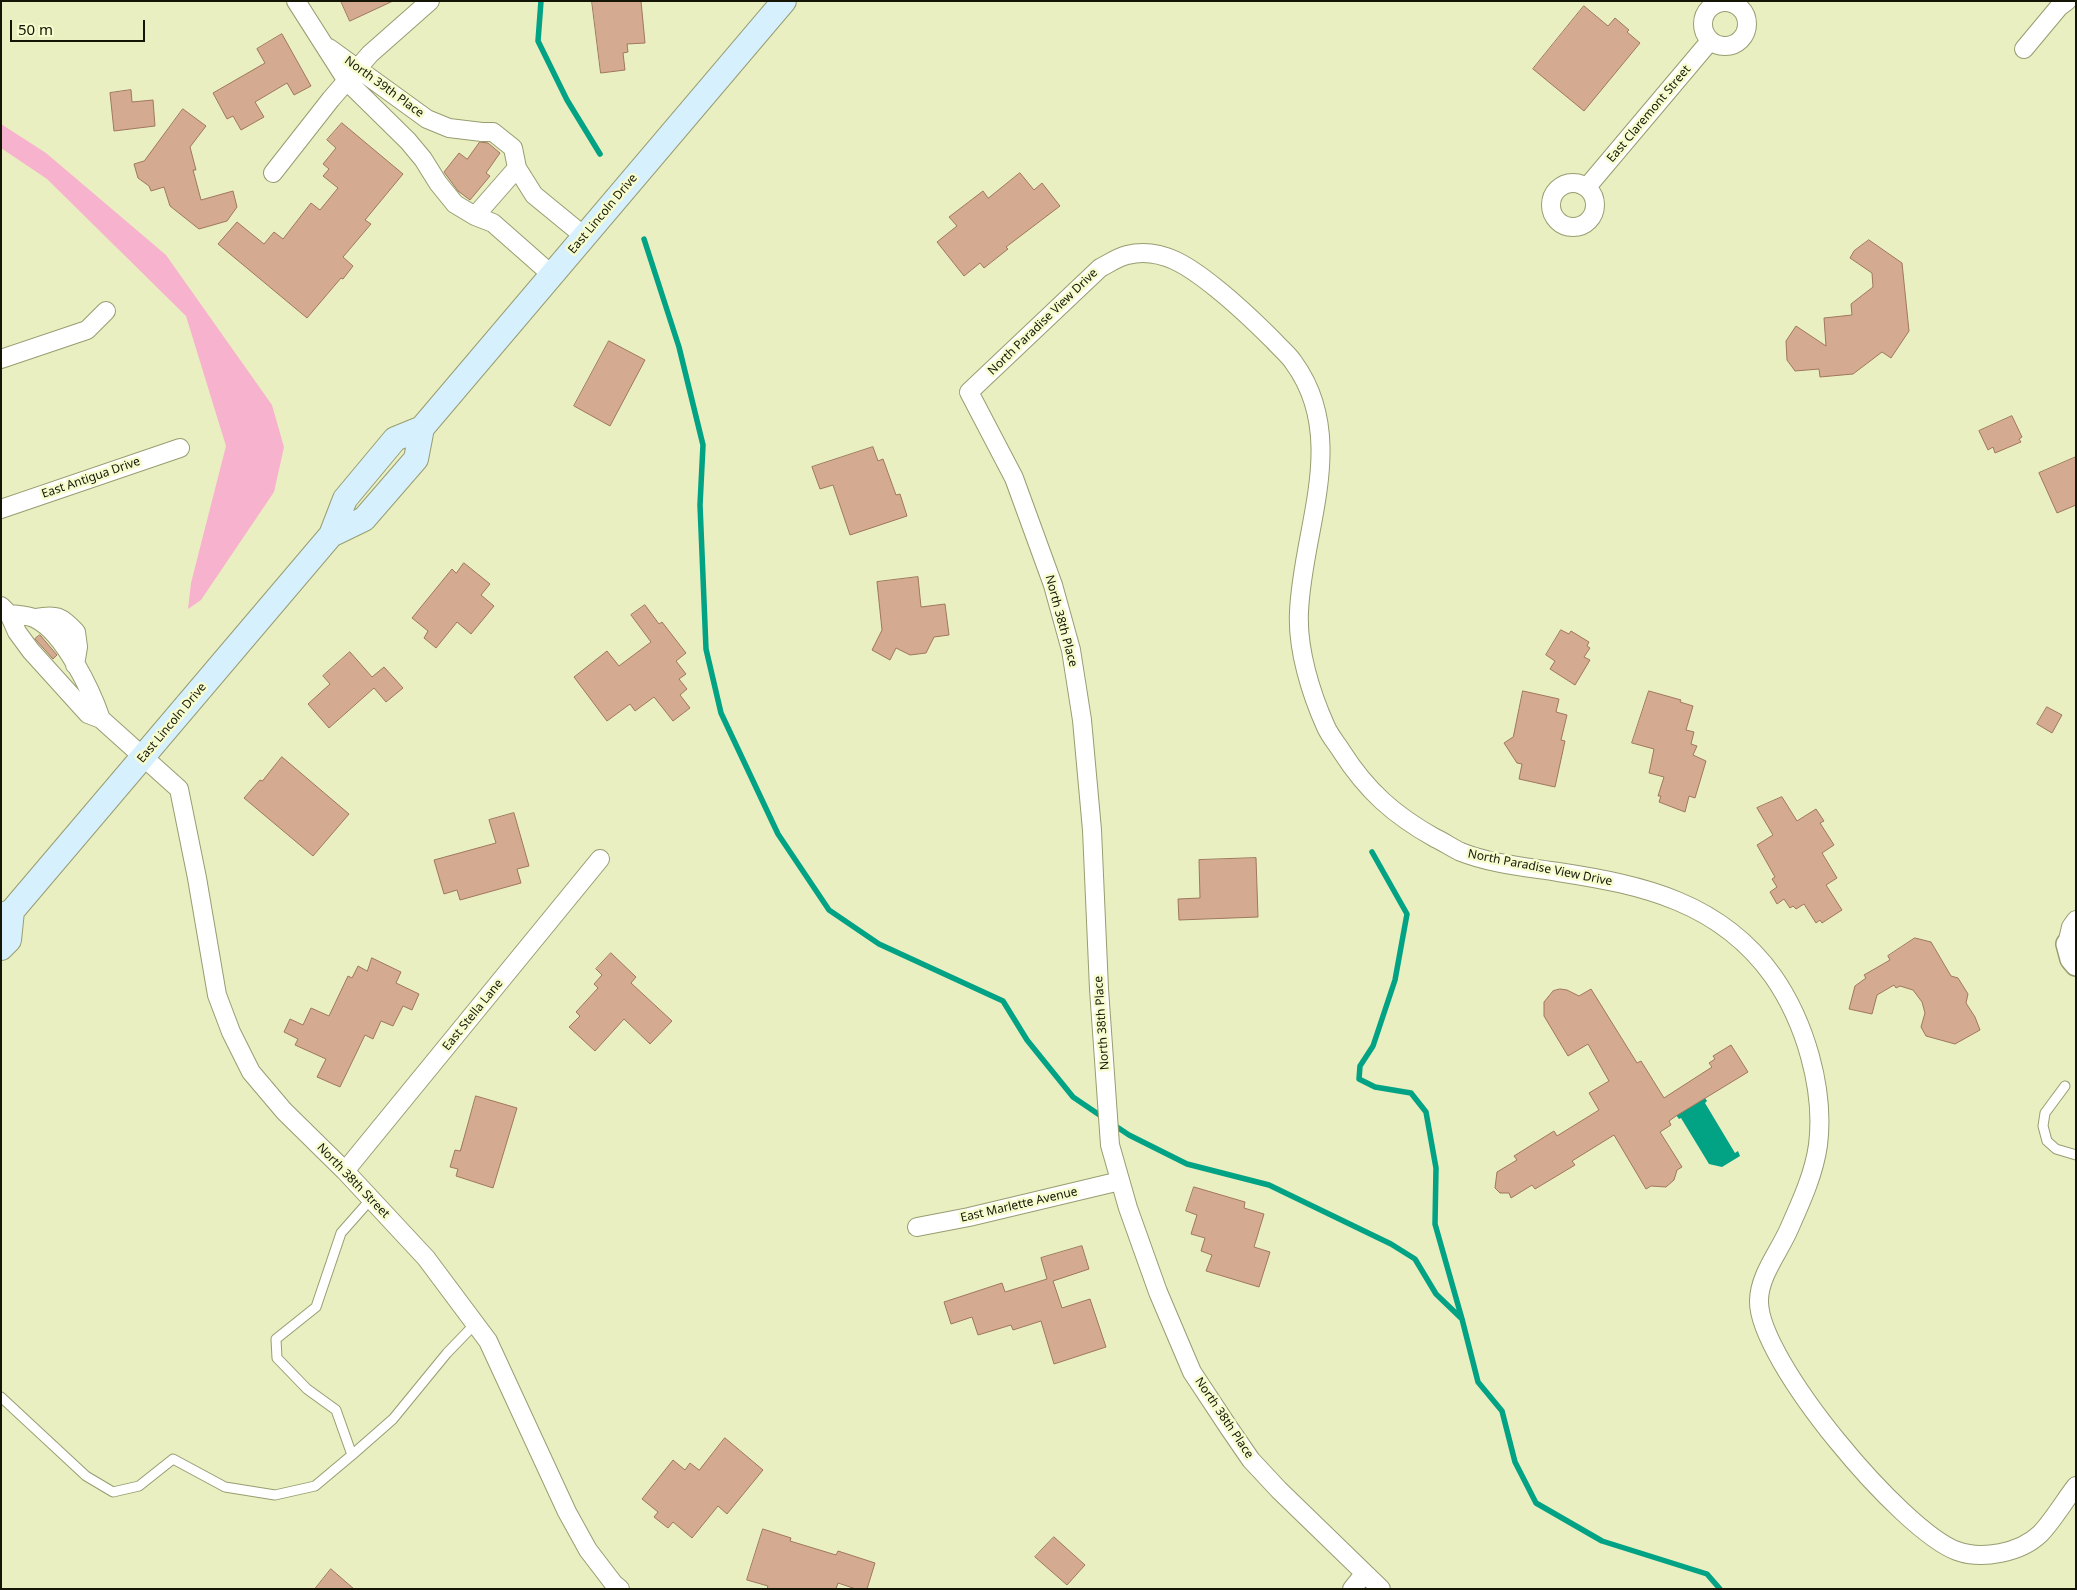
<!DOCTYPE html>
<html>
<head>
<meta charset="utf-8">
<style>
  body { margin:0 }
  #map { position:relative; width:2077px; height:1590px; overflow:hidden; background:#e9efc0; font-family:"Noto Sans",sans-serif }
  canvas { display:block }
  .frame { position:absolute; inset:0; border:2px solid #141505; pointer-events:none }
  .scale { position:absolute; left:10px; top:20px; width:135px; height:22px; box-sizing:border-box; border:2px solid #141505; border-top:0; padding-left:6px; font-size:15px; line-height:18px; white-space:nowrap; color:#141505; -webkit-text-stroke:4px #f6fccd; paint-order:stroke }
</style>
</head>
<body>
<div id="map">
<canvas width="2077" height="1590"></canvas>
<div class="frame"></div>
<div class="scale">50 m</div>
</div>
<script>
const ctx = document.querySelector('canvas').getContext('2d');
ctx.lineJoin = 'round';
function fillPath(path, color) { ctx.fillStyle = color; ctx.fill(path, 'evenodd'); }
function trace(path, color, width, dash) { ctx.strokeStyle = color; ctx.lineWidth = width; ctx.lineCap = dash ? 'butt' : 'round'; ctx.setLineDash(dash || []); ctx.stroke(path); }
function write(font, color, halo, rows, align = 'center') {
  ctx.font = font + ' "Noto Sans",sans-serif'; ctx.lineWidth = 5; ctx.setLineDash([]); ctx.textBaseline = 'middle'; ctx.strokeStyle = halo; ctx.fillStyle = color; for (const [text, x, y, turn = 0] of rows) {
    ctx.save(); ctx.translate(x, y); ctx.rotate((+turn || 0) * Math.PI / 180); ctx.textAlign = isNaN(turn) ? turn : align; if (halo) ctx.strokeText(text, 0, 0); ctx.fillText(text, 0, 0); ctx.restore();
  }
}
fillPath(new Path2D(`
  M1 124 46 153 166 255 272 405 284 447 274 492 201 600 188 609 191 583 226 446 186 316 47 179 1 148Z`), '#f7b2ce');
fillPath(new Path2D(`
  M1705 1098 1707 1101 1705 1103 1735 1153 1738 1151 1740 1156 1722 1167 1709 1164 1681 1118 1679 1119 1676 1115Z`), '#02a285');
trace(new Path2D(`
  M541 1 538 41 567 100 600 154
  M644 239 679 347 703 445 700 505 706 649 721 713 778 834 829 910 879 944 1003 1001 1027 1040 1073 1097 1104 1118
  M1372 852 1407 914 1395 980 1373 1046 1360 1066 1359 1079 1375 1087 1411 1093 1426 1112 1436 1168 1435 1224 1462 1319 1478 1382 1502 1411 1515 1462 1536 1503 1602 1541 1707 1574 1720 1589
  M1111 1123 1129 1135 1187 1164 1269 1185 1391 1244 1415 1259 1436 1294 1462 1319`), '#02a285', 5.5);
const building = new Path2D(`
  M341 1H393L350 21Z
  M592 1H641L645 43 627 44 628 52 623 53 625 70 601 73Z
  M1584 6 1608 26 1615 18 1629 30 1627 32 1640 43 1584 111 1533 69Z
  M282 34 311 86 294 95 287 83 255 102 264 117 241 130 233 116 227 119 213 93 265 63 257 49Z
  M131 90 132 102 153 100 155 126 114 131 110 93Z
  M183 109 206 126 190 147 196 170H193L201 200 233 191 237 207 227 221 199 229 170 206 164 187 151 191 149 186 138 178 134 164 144 161Z
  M342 123 403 174 365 220 371 224 343 257 353 266 343 279 341 278 307 318 218 244 237 222 264 244 274 232 283 239 311 203 320 210 338 188 323 176 329 169 323 164 336 148 327 140Z
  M480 142 488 143 500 153 486 173 490 176 470 200 458 191 444 172 459 153 467 159Z
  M1020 173 1034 190 1042 183 1060 206 1006 247 1008 249 984 268 980 263 964 276 937 242 957 226 949 217 983 191 988 198Z
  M1869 240 1902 263 1909 331 1891 358 1882 352 1853 374 1820 377 1819 369 1795 371 1787 360 1786 341 1796 326 1826 346 1824 318 1852 315 1851 304 1873 287 1872 273 1850 258 1854 251Z
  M609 341 645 360 610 426 574 406Z
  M2012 416 2022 437 2019 439 2021 442 1995 453 1993 447 1988 450 1979 431Z
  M873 447 878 461 883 459 896 495 900 494 907 516 850 535 833 485 820 489 812 467Z
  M2076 457V505L2057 513 2039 473Z
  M464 563 490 584 481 595 494 606 471 634 457 622 436 648 424 638 428 631 412 618 452 569 456 573Z
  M918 577 921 607 945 604 949 635 934 637 926 653 910 655 896 648 890 660 872 650 882 630 877 582Z
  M645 605 659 624 662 622 686 653 676 661 686 674 679 679 687 689 680 695 690 708 673 721 654 697 635 711 630 704 607 721 574 677 607 651 619 666 651 642 631 615Z
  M1561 630 1569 634 1571 631 1589 642 1587 646 1590 648 1584 657 1590 660 1575 685 1550 669 1555 661 1546 655Z
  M40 635 57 655 53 659 35 639Z
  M350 652 372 677 384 667 403 688 386 702 374 688 329 728 308 704 330 684 323 676Z
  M1523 691 1559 699 1556 712 1567 715 1561 740 1565 741 1555 787 1519 779 1522 764 1517 763 1504 743 1513 737Z
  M1649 691 1681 700 1680 702 1693 706 1686 730 1694 732 1691 744 1697 746 1693 755 1706 761 1695 798 1689 796 1685 812 1659 802 1661 796H1658L1664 777 1649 773 1654 749 1632 743Z
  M2047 707 2062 715 2052 733 2037 724Z
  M282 757 349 814 313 856 244 798 260 780 262 781Z
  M1782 797 1797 821 1816 809 1824 821 1820 823 1834 845 1822 853 1837 878 1826 885 1842 910 1822 923 1820 920 1816 923 1804 904 1796 909 1793 906 1790 908 1784 899 1777 904 1770 892 1777 887 1772 879 1775 877 1757 845 1773 835 1757 808Z
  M514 813 529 866 517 869 521 883 460 900 457 890 444 894 434 860 496 843 489 820Z
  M1256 858 1258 917 1179 920 1178 899 1200 898 1199 860Z
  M1915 938 1931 942 1951 976 1958 978 1968 994 1966 1003 1975 1017 1980 1030 1955 1044 1926 1036 1921 1027 1925 1013 1922 1002 1913 990 1900 986 1896 988 1894 985 1877 995 1872 1014 1849 1009 1855 986 1866 978 1864 975 1890 960 1888 956Z
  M611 953 636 977 631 983 672 1021 650 1044 624 1019 595 1051 569 1027 580 1016 576 1012 598 988 594 984 602 975 596 969Z
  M372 958 401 972 396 983 419 994 412 1010 403 1006 393 1026 381 1021 373 1039 365 1035 340 1087 317 1077 326 1059 295 1045 298 1039 284 1032 290 1019 303 1025 311 1008 329 1016 348 976 352 978 358 966 367 971Z
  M1560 989 1567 990 1579 996 1591 989 1637 1063 1641 1061 1664 1098 1712 1067 1709 1063 1715 1059 1713 1056 1731 1045 1748 1072 1676 1116 1669 1121 1671 1125 1660 1132 1682 1167 1677 1170 1674 1180 1666 1187 1651 1186 1646 1189 1614 1135 1572 1161 1575 1165 1535 1189 1532 1185 1511 1198 1509 1193H1500L1495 1188 1497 1172 1517 1160 1514 1156 1554 1131 1557 1136 1599 1110 1589 1093 1609 1081 1588 1044 1568 1056 1544 1016V1002L1553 991Z
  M476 1096 517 1108 493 1188 456 1176 458 1169 450 1167 455 1150 460 1151Z
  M1194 1187 1245 1202 1244 1208 1264 1214 1254 1247 1270 1252 1259 1287 1206 1271 1212 1255 1201 1251 1205 1238 1191 1234 1197 1215 1186 1211Z
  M1082 1246 1089 1269 1053 1281 1062 1308 1090 1299 1106 1347 1054 1364 1041 1321 1013 1330 1011 1325 978 1335 972 1317 951 1324 944 1302 1002 1283 1005 1292 1047 1279 1041 1258Z
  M725 1438 763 1470 727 1514 718 1506 692 1538 673 1522 668 1528 654 1517 658 1512 642 1499 673 1460 685 1470 690 1463 699 1470Z
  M763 1529 791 1538 790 1541 836 1555 838 1551 875 1563 867 1589H856L838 1583 836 1589H767L768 1586 747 1580Z
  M1054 1537 1085 1565 1067 1585 1035 1557Z
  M331 1569 354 1589H315Z`);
fillPath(building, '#d4aa90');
trace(building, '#9f775e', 1);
const service = new Path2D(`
  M2065 1086 2045 1113 2043 1126 2047 1141 2056 1149 2076 1155
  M1 1397 86 1476 113 1492 139 1486 173 1459 225 1487 275 1495 315 1486 352 1455 336 1410 307 1389 277 1358 276 1339 316 1307 341 1233 371 1199
  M352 1455 393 1419 447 1353 475 1324`);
const minor = new Path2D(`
  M296 1 347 81 408 141 423 159 438 183 455 204 475 216 493 223 552 275
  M1703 24a22 22 0 1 1 44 0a22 22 0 1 1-44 0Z
  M329 48 427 119 449 128 482 132H493L513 148 517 168 534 195 584 236
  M2024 49 2059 7 2067 1
  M273 173 331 99 370 54 430 1
  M1551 205a22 22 0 1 1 44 0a22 22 0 1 1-44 0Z
  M1587 187 1710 41
  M475 216 517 168
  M1 359 87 330 106 311
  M1 509 180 448
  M1 606 9 614 17 632 31 651 88 714 101 719 179 789 197 878 217 995 231 1032 251 1072 284 1111 345 1171 426 1258 488 1341 567 1512 588 1550 614 1584 620 1589
  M9 614C18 615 29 615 36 619 64 633 91 690 101 719
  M35 618C57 614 60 616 76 632L78 647 75 665
  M2067 944 2071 927 2076 920
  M345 1171 600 859
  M917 1227 969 1217 1120 1181
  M1352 1589 1364 1574
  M1381 1589 1279 1490 1251 1460 1229 1428 1192 1372 1158 1292 1128 1208 1110 1145 1099 989 1092 830 1082 720 1071 650 1053 585 1014 478 969 392 1100 268C1108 264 1118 257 1127 255 1161 246 1190 267 1216 288 1236 304 1255 322 1274 341 1280 348 1289 355 1294 363 1349 439 1302 530 1299 612 1297 649 1311 694 1326 727 1330 736 1337 744 1342 752 1367 791 1394 815 1435 838 1444 842 1452 848 1461 852 1491 864 1526 867 1558 872 1643 885 1720 902 1773 976 1805 1022 1825 1089 1818 1145 1814 1174 1801 1202 1789 1229 1779 1252 1759 1276 1759 1301 1758 1360 1902 1531 1957 1551 1982 1560 2020 1553 2040 1534 2052 1522 2065 1500 2076 1486`);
const tertiary = new Path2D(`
  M2067 944 2071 959 2076 965`);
const secondary = new Path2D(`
  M331 535 364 519 416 459 422 428
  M1 916 12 911 331 535 345 499 395 439 422 428 784 1
  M1 948 9 940 12 911`);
trace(service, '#989d71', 11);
trace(minor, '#989d71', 20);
trace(tertiary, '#989d71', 24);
trace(secondary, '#989d71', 26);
trace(service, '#fff', 9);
trace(minor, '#fff', 18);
trace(tertiary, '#fff', 21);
trace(secondary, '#d6f0fe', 24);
write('12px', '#141505', '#f6fccd', [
  ["North 39th Place",384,87,36],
  ["East Claremont Street",1649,114,-50],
  ["East Lincoln Drive",603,214,-50],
  ["North Paradise View Drive",1043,322,-44],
  ["East Antigua Drive",91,478,-19],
  ["North 38th Place",1061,621,75],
  ["East Lincoln Drive",172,723,-50],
  ["North Paradise View Drive",1540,868,11],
  ["East Stella Lane",473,1015,-51],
  ["North 38th Place",1102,1023,-94],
  ["North 38th Street",353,1181,46],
  ["East Marlette Avenue",1019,1205,-13],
  ["North 38th Place",1224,1418,56]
]);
</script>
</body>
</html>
